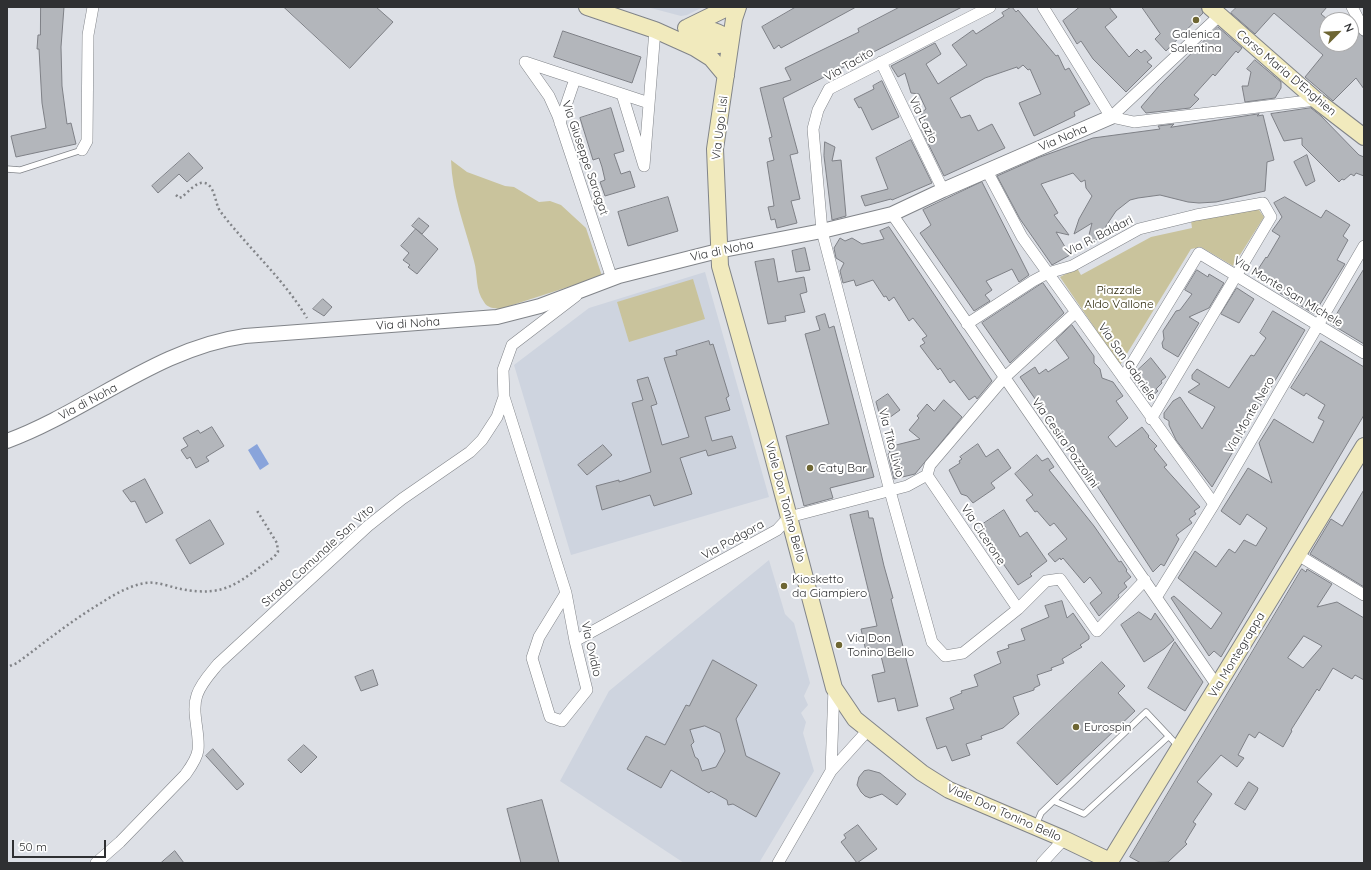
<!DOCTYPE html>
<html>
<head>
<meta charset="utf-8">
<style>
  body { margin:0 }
  #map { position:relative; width:1371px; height:870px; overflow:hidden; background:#dde0e6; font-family:Quicksand,sans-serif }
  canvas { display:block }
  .frame { position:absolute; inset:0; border:8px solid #2f3032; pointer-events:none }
  .north { position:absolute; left:1319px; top:12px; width:40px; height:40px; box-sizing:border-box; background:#fff; border:1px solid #acacad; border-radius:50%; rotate:66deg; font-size:11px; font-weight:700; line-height:16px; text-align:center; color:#2f3032 }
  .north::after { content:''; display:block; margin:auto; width:14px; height:18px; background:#6e6633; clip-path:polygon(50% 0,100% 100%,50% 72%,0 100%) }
  .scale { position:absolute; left:12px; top:840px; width:94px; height:18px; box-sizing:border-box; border:2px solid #2f3032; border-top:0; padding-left:5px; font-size:12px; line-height:14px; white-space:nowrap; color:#2f3032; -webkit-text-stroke:3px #fff; paint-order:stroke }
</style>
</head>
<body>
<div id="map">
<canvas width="1371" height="870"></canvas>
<div class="frame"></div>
<div class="north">N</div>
<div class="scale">50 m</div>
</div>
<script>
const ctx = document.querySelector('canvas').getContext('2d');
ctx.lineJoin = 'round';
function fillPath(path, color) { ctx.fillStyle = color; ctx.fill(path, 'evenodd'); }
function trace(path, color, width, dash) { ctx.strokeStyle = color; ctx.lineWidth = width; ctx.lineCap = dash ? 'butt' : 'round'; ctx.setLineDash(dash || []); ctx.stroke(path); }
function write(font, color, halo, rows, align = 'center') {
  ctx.font = font + ' Quicksand,sans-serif'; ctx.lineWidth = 4; ctx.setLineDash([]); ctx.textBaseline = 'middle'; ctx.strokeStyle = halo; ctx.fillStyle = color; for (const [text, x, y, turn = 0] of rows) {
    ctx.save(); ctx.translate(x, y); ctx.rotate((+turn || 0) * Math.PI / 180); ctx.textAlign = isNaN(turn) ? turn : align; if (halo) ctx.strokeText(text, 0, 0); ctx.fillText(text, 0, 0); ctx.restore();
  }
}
fillPath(new Path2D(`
  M647 7H703L687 15 681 16Z
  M705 272 769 497 571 555 514 365 589 308Z
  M769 560 785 614 794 623 810 683 804 696 808 705 801 713 806 722 803 733 814 771 759 863H684L560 781 609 691Z`), '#ced4df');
fillPath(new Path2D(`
  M451 160 467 172 505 186 514 187 539 202 550 201 561 205 586 228 602 276 500 309C494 308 487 308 484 302 475 290 478 275 474 261 465 227 452 195 451 160Z
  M1257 207 1264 217 1233 266 1201 247 1191 249 1120 365 1060 277 1077 268 1081 275 1151 237 1192 228 1191 221Z
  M693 279 705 319 629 342 617 302Z`), '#c9c39c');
fillPath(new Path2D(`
  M257 444 269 464 260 470 248 450Z`), '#89a4db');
const building = new Path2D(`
  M41 7H64L61 47 62 86 67 124 71 123 76 144 16 157 11 136 46 128 42 103 39 49H37L38 35H40Z
  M284 7H376L393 22 350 68Z
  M796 7H856L781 48 779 45 774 49 762 27Z
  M900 7H962L783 98 798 153 790 155 800 199 791 201 797 223 777 228 775 219 771 220 768 207 774 206 767 162 774 160 769 138 772 137 760 88 791 80 785 68 859 32 858 29Z
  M1012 7 1016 12 1018 10 1056 56 1058 55 1065 70 1069 68 1090 104 1074 112 1075 116 1034 136 1019 103 1041 94 1030 69 1028 70 1023 65 1018 69 1017 67 985 78 950 98 961 118 970 115 978 131 992 124 1005 148 944 176 921 129 927 126 921 113 926 109 919 94 911 93 905 73 898 77 891 66 935 43 941 54 926 64 938 84 967 65 952 45 973 30 976 34 1004 16 1002 13Z
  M1080 7H1109L1117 17 1105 27 1129 57 1137 49 1141 53 1145 50 1152 58 1147 62 1152 66 1126 92 1093 59 1081 41 1077 44 1063 21Z
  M1142 7H1201L1203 13 1166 51 1155 39 1160 34Z
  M1237 7H1327L1321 14 1327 19V44H1351V37L1357 32 1364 37V89L1356 78 1333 101 1305 77 1323 55 1274 13 1255 34 1231 13Z
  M1218 27 1242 48 1238 53 1236 51 1215 76 1213 74 1194 95 1199 99 1190 108 1146 113 1141 107 1159 86Z
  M563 31 641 57 632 83 554 57Z
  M1255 60 1281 82V88L1275 98 1245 102 1242 86H1248L1251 72 1247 69Z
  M882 81 899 117 872 130 861 107 859 108 854 99 874 89 873 86Z
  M611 108 624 151 614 154 621 174 630 171 635 187 605 196 600 182 605 180 602 167 599 158 593 160 580 118Z
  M1311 108 1321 116 1359 155 1364 157V176L1356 173 1354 176 1351 174 1344 180 1342 179 1339 182 1302 145V138L1284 141 1271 114Z
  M1259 114 1257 116 1263 115 1274 160 1267 162 1265 191 1216 202 1199 203 1188 202 1160 195 1138 198 1130 200 1116 211 1106 226 1103 235 1096 240 1088 239 1092 223 1074 234 1079 219 1092 196 1086 188 1085 180 1081 182 1073 173 1041 184 1058 213 1054 215 1069 235 1056 232 1070 255 1052 265 1020 219 997 176 1040 157 1093 138 1160 129 1158 126 1174 124 1171 127Z
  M911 140 932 183 892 200 891 199 865 206 861 196 888 189 876 158Z
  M825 142 835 147 832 161 841 160 846 216 832 220 824 156Z
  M189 153 203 168 187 182 179 174 158 193 152 186Z
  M1307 155 1315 181 1306 186 1294 162Z
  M982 182 1029 275 1019 282 1012 269 986 281 992 290 985 295 990 301 974 311 920 233 931 225 923 210Z
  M668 197 678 231 628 246 618 212Z
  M1285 197 1321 218 1326 210 1350 225 1343 236 1348 240 1337 260 1345 264 1314 314 1280 293 1282 289 1255 274 1266 257 1267 258 1280 236 1272 231 1282 217 1274 203Z
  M419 218 429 226 422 234 412 226Z
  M889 227 992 381 977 399 975 396 969 400 954 380 950 383 940 368 938 370 920 346 925 343 922 339 927 336 913 318 909 321 894 297 889 301 886 296 884 297 873 280 856 286 854 280 843 283 840 271 844 263 836 258 834 248 840 238 845 241 852 238 862 244 884 239 880 231Z
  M416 229 438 249 417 274 408 267 410 265 403 260 409 253 401 246Z
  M805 248 810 270 796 272 792 251Z
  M774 259 778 282 804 277 807 292 800 294 805 312 785 316 786 321 768 324 755 262Z
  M1364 269V344L1331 324Z
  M1197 270 1208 277 1209 274 1224 283 1209 308 1189 317 1199 323 1178 357 1163 348 1162 343 1164 339 1163 331 1176 311 1180 310 1192 294 1185 290Z
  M1043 283 1064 313 1010 363 982 323Z
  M1237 288 1254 299 1239 323 1221 314Z
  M323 299 332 307 324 316 313 309Z
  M1273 311 1305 330 1212 487 1176 440 1169 425V421L1164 418V413L1173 401 1180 397 1202 429 1215 407 1188 392 1200 384 1192 379V375L1197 369 1229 388 1251 355 1254 356 1266 338 1260 333Z
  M825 314 829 328 834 326 874 477 830 488 833 498 804 506 786 436 829 424 805 334 820 330 816 317Z
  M1072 325 1094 356V363L1100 369 1102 378 1113 382 1123 396 1116 401 1128 418 1108 437 1116 447 1142 427 1149 436 1148 437 1157 446 1154 449 1167 465 1164 467 1200 507 1194 511 1196 514 1189 519 1192 523 1176 535 1179 539 1164 566 1161 564 1153 572 1086 469 1084 470 1020 377 1035 367 1039 374 1046 369 1048 372 1069 358 1056 340Z
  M709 341 710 345 713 344 729 396 726 398 730 410 705 417 712 441 732 436 736 448 708 456 706 450 680 458 692 494 654 506 650 495 602 510 596 486 619 480V482L651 472 632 403 643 400 637 380 648 377 657 404 651 406 662 445 689 437 664 358 677 355 676 351Z
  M1321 341 1364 367V415L1221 657 1214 651 1209 656 1171 598 1174 596 1211 629 1222 613 1178 578 1195 551 1216 567 1229 549 1235 553 1244 540 1256 546 1267 528 1247 514 1240 525 1221 511 1248 468 1272 483 1259 443 1274 419 1313 443 1324 421 1318 418 1325 405 1306 393 1304 396 1291 388Z
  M1151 358 1166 377 1161 381 1162 383 1156 389 1158 391 1150 398 1134 381 1138 377 1137 376 1139 374 1137 371Z
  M888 394 900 410 882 423 876 402Z
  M944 400 962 417 915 474 894 479 888 454 890 453 888 447 920 439 909 430 919 418 917 416 927 404 934 411Z
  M212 427 224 446 206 457 209 461 196 468 190 457 187 459 181 450 188 446 183 438 198 430 200 433Z
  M978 444 986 457 998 449 1011 468 991 483 995 488 973 503 967 496 961 494 949 470 960 463 959 461 962 459 960 457Z
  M603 445 612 455 587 475 578 465Z
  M1037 455 1042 461 1048 458 1054 467 1049 470 1094 526 1119 562 1121 561 1127 570 1126 571 1131 577 1124 583 1127 587 1118 595 1119 597 1099 616 1090 603 1102 593 1090 577 1084 583 1063 558 1061 560 1060 558 1055 562 1048 554 1067 539 1054 523 1050 526 1037 511 1035 512 1026 500 1033 495 1015 474Z
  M145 479 163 513 146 523 135 501 131 502 123 491Z
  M1364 490V587L1310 554 1331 519 1342 526Z
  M1004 510 1020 537 1027 532 1047 561 1030 574 1032 576 1018 585 997 555 995 556 991 550 990 551 984 541 986 539 981 531 986 528 983 524Z
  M868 511 869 518H873L884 566 893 598 891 599 918 706 898 711 895 698 878 702 872 675 885 672 880 652 867 656 861 629 877 626 850 515Z
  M210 520 224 544 190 564 176 540Z
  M1302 569 1306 572 1307 569 1332 584 1317 607 1337 602 1364 618V680L1355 675 1352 679 1333 668 1319 691 1317 689 1291 730 1292 731 1283 747 1259 732 1255 738 1249 734 1238 755 1244 758 1237 767 1221 755 1197 782 1212 794 1193 822 1196 824 1185 842 1187 844 1168 862 1141 863 1130 857ZM1304 636 1322 646 1303 668 1288 658Z
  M1062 601 1067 618 1073 613 1089 636V639L1080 645 1082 647 1062 659 1064 663 1051 668 1052 670 1037 675 1040 685 1034 688V690L1013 697 1019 714 1003 728 981 736 982 739 966 744 970 755 952 761 946 746 937 749 926 718 954 709 950 698 962 693 961 691 978 686 974 675 1001 663 997 652 1009 648 1008 645 1025 640 1021 629 1049 617 1045 606Z
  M1139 612 1151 620 1155 613 1174 640 1164 649 1144 662 1121 625Z
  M1175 642 1203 682 1185 711 1148 688Z
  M713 660 757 685 736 719 746 756 780 773 756 817 733 804 728 805 727 800 711 791 709 793 671 770 661 788 627 769 646 736 665 745 686 705 689 706ZM705 726 720 733 725 751 716 767 702 771 698 759 695 757 691 745 694 742 690 730Z
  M1102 662 1125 686 1118 693 1135 711 1057 785 1017 743Z
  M373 670 378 685 361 691 355 677Z
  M304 745 317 757 301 773 288 760Z
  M213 749 244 784 237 790 206 756Z
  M869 770 880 773 906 794 897 805 882 794 870 798 865 796 861 792 857 785 859 777 864 771Z
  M1249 782 1258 788 1257 791 1245 810 1235 804Z
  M542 800 559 863H521L507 809Z
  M858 825 877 849 857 863 841 842 846 838 844 835Z
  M175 851 184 863H161Z`);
fillPath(building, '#b3b6bb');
trace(building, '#7e8086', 1);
const service = new Path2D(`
  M7 169 20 170 82 150
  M1054 801 1084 814 1169 736
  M1036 825 1041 813 1146 712 1178 746`);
const minor = new Path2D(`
  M990 7 829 89 818 110 813 129 822 231 890 491 932 642 945 656 963 653 1018 609 1046 581 1060 579 1097 631 1145 580
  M1043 7 1111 117
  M1352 7 1364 30
  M881 62 943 190
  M622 94 644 166 655 30
  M1111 117 1134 122 1316 100
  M1111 117 1219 16
  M560 123 575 79
  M82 150 87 141 88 35 93 7
  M987 171 1022 237 1214 504
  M892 214 1218 687
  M612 279 558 116 549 96 525 62 649 103
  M967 324 1033 281 1048 273 1072 266 1139 229 1196 215 1263 203 1271 217 1151 419
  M1123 378 1199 253 1364 353
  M504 397 566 593 575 641 587 690 562 721 550 717 532 658 539 637 566 593
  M927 475 1018 609
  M1298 555 1364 595
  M1157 596 1214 504 1364 246
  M575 641 777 530 789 517 907 486 927 475 930 465 1004 378 1076 312
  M831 771 834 688
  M96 863 120 842 185 775C190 768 197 759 198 750 200 732 191 712 197 695 201 683 210 674 218 664L368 526 402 499 470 452 482 440 497 417 504 397 503 370 512 345 576 296
  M778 863 831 771 869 729
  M1042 863 1064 839`);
const tertiary = new Path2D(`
  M7 441C88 411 158 348 245 336L497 317 540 306 619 276 718 251 822 231 892 214 943 190 1111 117`);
const secondary = new Path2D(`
  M587 7 655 30 695 48 711 58 726 76
  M738 7 734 19 715 149 720 266 766 430 834 688 855 719 922 773 949 790 1064 839 1110 861
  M1210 7 1316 100 1364 137
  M688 27 729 7
  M686 28C702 27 718 30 730 40L719 45 691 43
  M1109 863 1364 446`);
trace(service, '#818489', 7);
trace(minor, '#818489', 12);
trace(tertiary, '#818489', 16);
trace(secondary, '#818489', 18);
trace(new Path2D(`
  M176 195 179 198 182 197C187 193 197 181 204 183 215 184 215 204 220 211 248 248 283 278 307 318
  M10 666 17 663C45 642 71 621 101 603 115 594 129 586 145 583 157 581 170 587 181 589 228 598 239 581 274 557L278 552 277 543 256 509`), '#828488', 2.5, [2, 3]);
trace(service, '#fff', 5.5);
trace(minor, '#fff', 11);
trace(tertiary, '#fff', 14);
trace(secondary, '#f1eabd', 16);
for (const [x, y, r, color] of [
  [1196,20,4,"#6e6633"],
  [810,468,4,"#6e6633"],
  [784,586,4,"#6e6633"],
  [839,645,4,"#6e6633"],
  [1076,727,4,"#6e6633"]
]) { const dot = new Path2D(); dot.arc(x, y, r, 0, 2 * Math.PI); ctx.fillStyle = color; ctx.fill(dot); trace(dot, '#fff', 1.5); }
write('12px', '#2f3032', '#fff', [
  ["Galenica",1196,34,"center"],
  ["Salentina",1196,48,"center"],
  ["Caty Bar",818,468],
  ["Kiosketto",792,579],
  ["da Giampiero",792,593],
  ["Via Don",847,638],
  ["Tonino Bello",847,652],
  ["Eurospin",1084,727]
], 'left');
write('12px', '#2f3032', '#fff', [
  ["Via Tacito",849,65,-30],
  ["Corso Maria D'Enghien",1286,73,40],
  ["Via Lazio",923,120,64],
  ["Via Ugo Lisi",720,128,-83],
  ["Via Noha",1063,138,-23],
  ["Via Giuseppe Saragat",585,158,71],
  ["Via R. Baldari",1099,236,-27],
  ["Via di Noha",722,251,-12],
  ["Via Monte San Michele",1288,292,31],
  ["Via di Noha",408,324,-4],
  ["Via San Gabriele",1127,362,55],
  ["Via di Noha",88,402,-28],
  ["Via Monte Nero",1250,415,-60],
  ["Via Tito Livio",891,443,75],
  ["Via Cesira Pozzolini",1065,443,55],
  ["Viale Don Tonino Bello",785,502,75],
  ["Via Cicerone",983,535,56],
  ["Via Podgora",733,540,-29],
  ["Strada Comunale San Vito",318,556,-42],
  ["Via Ovidio",591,649,77],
  ["Via Montegrappa",1237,655,-59],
  ["Viale Don Tonino Bello",1004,813,24]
]);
write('12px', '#2e290b', '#fff', [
  ["Piazzale",1119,290],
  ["Aldo Vallone",1119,304]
]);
</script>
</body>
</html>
